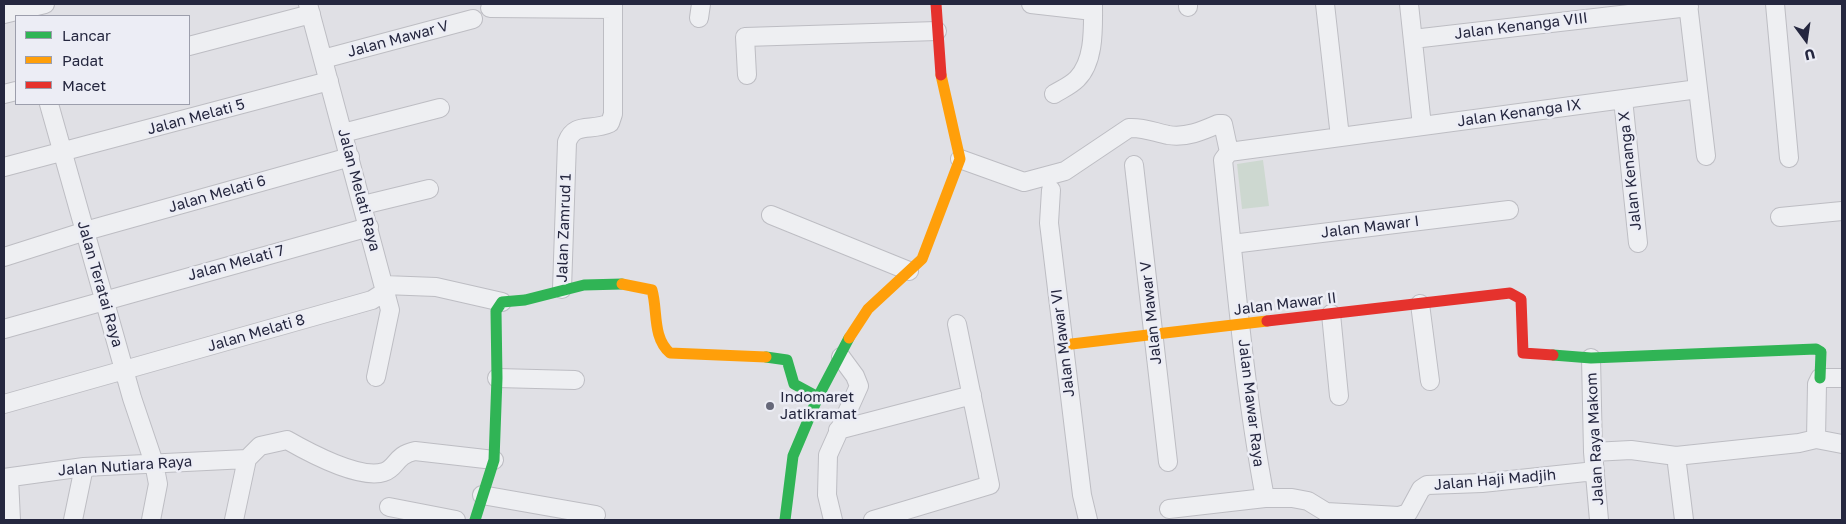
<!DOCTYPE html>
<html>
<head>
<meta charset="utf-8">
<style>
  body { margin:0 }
  #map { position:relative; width:1846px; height:524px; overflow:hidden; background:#e0e0e5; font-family:"Golos Text",sans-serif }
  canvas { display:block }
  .frame { position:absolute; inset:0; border:5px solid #25273f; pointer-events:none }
  .legend { position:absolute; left:15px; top:15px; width:175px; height:90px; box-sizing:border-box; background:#ecedf5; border:1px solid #9c9eac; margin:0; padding:6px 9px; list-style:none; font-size:15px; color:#25273f }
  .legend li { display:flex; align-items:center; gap:10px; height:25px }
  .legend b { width:25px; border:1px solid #9c9eac }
  .north { position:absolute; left:1781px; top:15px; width:50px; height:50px; -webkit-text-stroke:4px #ecedf5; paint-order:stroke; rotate:166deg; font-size:14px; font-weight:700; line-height:20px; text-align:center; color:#25273f }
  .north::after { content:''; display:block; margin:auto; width:18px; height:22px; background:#25273f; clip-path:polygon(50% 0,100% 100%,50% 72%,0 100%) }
</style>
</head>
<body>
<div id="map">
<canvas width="1846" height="524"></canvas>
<div class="frame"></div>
<ul class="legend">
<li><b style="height:6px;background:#30b455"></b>Lancar</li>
<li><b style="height:6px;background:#ff9f0a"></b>Padat</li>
<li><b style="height:6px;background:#e5322d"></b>Macet</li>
</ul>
<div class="north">U</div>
</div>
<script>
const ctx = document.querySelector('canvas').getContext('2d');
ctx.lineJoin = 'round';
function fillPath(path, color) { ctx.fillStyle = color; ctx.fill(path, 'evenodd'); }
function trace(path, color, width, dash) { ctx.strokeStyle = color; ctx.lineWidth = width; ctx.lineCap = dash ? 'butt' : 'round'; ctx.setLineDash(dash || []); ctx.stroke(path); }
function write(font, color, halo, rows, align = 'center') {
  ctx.font = font + ' "Golos Text",sans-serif'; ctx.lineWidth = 5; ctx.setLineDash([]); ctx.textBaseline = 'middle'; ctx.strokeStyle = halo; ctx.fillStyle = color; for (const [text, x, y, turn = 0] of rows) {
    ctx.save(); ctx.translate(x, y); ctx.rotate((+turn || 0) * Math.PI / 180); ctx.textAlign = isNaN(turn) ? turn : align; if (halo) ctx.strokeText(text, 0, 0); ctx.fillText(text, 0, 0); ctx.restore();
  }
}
fillPath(new Path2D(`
  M1263 160 1269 206 1242 209 1237 164Z`), '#cdd8d0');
const street = new Path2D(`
  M308 4 390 310 376 377
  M1031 4 1093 11
  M1188 4V7
  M1325 4 1340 137
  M1409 4 1422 126
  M1688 4 1706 156
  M1775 4 1789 158
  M490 8 613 9
  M4 14 45 4
  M699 18 701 4
  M1413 39 1689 7
  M189 46 311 14
  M323 59 473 19
  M747 75 745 37 937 31
  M4 94 16 91
  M1054 94C1062 89 1070 86 1077 79 1095 61 1093 27 1093 4
  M1623 99 1638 243
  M49 104 132 398 154 463 158 484 151 520
  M343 133 440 108
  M1229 152 1698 89
  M1229 152 1223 160C1235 273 1244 387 1265 498
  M960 159 1024 182 1065 171 1129 128C1143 127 1154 132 1168 135 1186 138 1202 131 1218 124H1223L1229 152
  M1134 165 1168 462
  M4 167 329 81
  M1051 190 1049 223 1082 495 1088 520
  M363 205 429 189
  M771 215 909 271
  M1780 217 1842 211
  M1232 244 1509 210
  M4 257 89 230 350 157
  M384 285 436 287 502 302
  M562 289 567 142C575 121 591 132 610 123L613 114V4
  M1420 304 1430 381
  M1331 314 1339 396
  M4 329 369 227
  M1591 358 1593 452 1599 520
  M497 378 575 380
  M4 404 372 300 386 291
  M838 430 972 395
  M1816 439 1842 444
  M1593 452 1631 450 1676 456 1799 443 1816 439 1817 384 1820 378H1842
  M1676 456 1684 520
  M247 459 260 446 287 440C308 452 360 480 384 472 397 468 395 455 415 451L494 460
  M4 478 84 467 247 459
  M9 478 11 520
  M482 495 596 515
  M389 507 456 520
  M1169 509 1265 498H1292L1308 501 1326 512 1399 516 1408 513 1421 489 1427 485 1482 483 1595 471
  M73 520 84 467
  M234 520 247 459
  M833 520 827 495 828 455 859 386 855 376 841 357
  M873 520 990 485 957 324`);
trace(street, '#bdbdc3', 20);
trace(street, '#eeeff2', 18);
trace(new Path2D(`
  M1553 355 1591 358 1816 349 1821 352 1820 378
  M766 357 787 360 794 384 818 397
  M475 520 494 460 497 378 496 311 502 302 525 300 584 285 622 284
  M785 520 793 456 818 397 849 338`), '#30b455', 11);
trace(new Path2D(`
  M622 284 652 290C658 311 652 337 670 353L766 357
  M849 338 868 309 922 259 960 159 941 75
  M1063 345 1267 321`), '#ff9f0a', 11);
trace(new Path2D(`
  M936 4 941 75
  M1267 321 1510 293 1521 299 1523 353 1553 355`), '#e5322d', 11);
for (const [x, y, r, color] of [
  [770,406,5,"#666879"]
]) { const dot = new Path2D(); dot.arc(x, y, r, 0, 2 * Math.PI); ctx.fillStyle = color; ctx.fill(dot); trace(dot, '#ecedf5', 2); }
write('15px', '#25273f', '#ecedf5', [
  ["Jalan Kenanga VIII",1521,26,-7],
  ["Jalan Mawar V",398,39,-15],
  ["Jalan Kenanga IX",1519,113,-8],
  ["Jalan Melati 5",196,117,-15],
  ["Jalan Kenanga X",1630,171,-96],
  ["Jalan Melati Raya",359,190,75],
  ["Jalan Melati 6",217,194,-16],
  ["Jalan Mawar I",1370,227,-7],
  ["Jalan Zamrud 1",564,228,-88],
  ["Jalan Melati 7",236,263,-15],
  ["Jalan Teratai Raya",100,284,74],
  ["Jalan Mawar II",1285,304,-7],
  ["Jalan Mawar V",1151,313,-96],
  ["Jalan Melati 8",256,333,-16],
  ["Jalan Mawar VI",1063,343,-97],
  ["Jalan Mawar Raya",1251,403,83],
  ["Jalan Raya Makom",1595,439,-93],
  ["Jalan Nutiara Raya",125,466,-4],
  ["Jalan Haji Madjih",1495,480,-5]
]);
write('15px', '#25273f', '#ecedf5', [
  ["Indomaret",780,397],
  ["Jatikramat",780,414]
], 'left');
</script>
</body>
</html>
